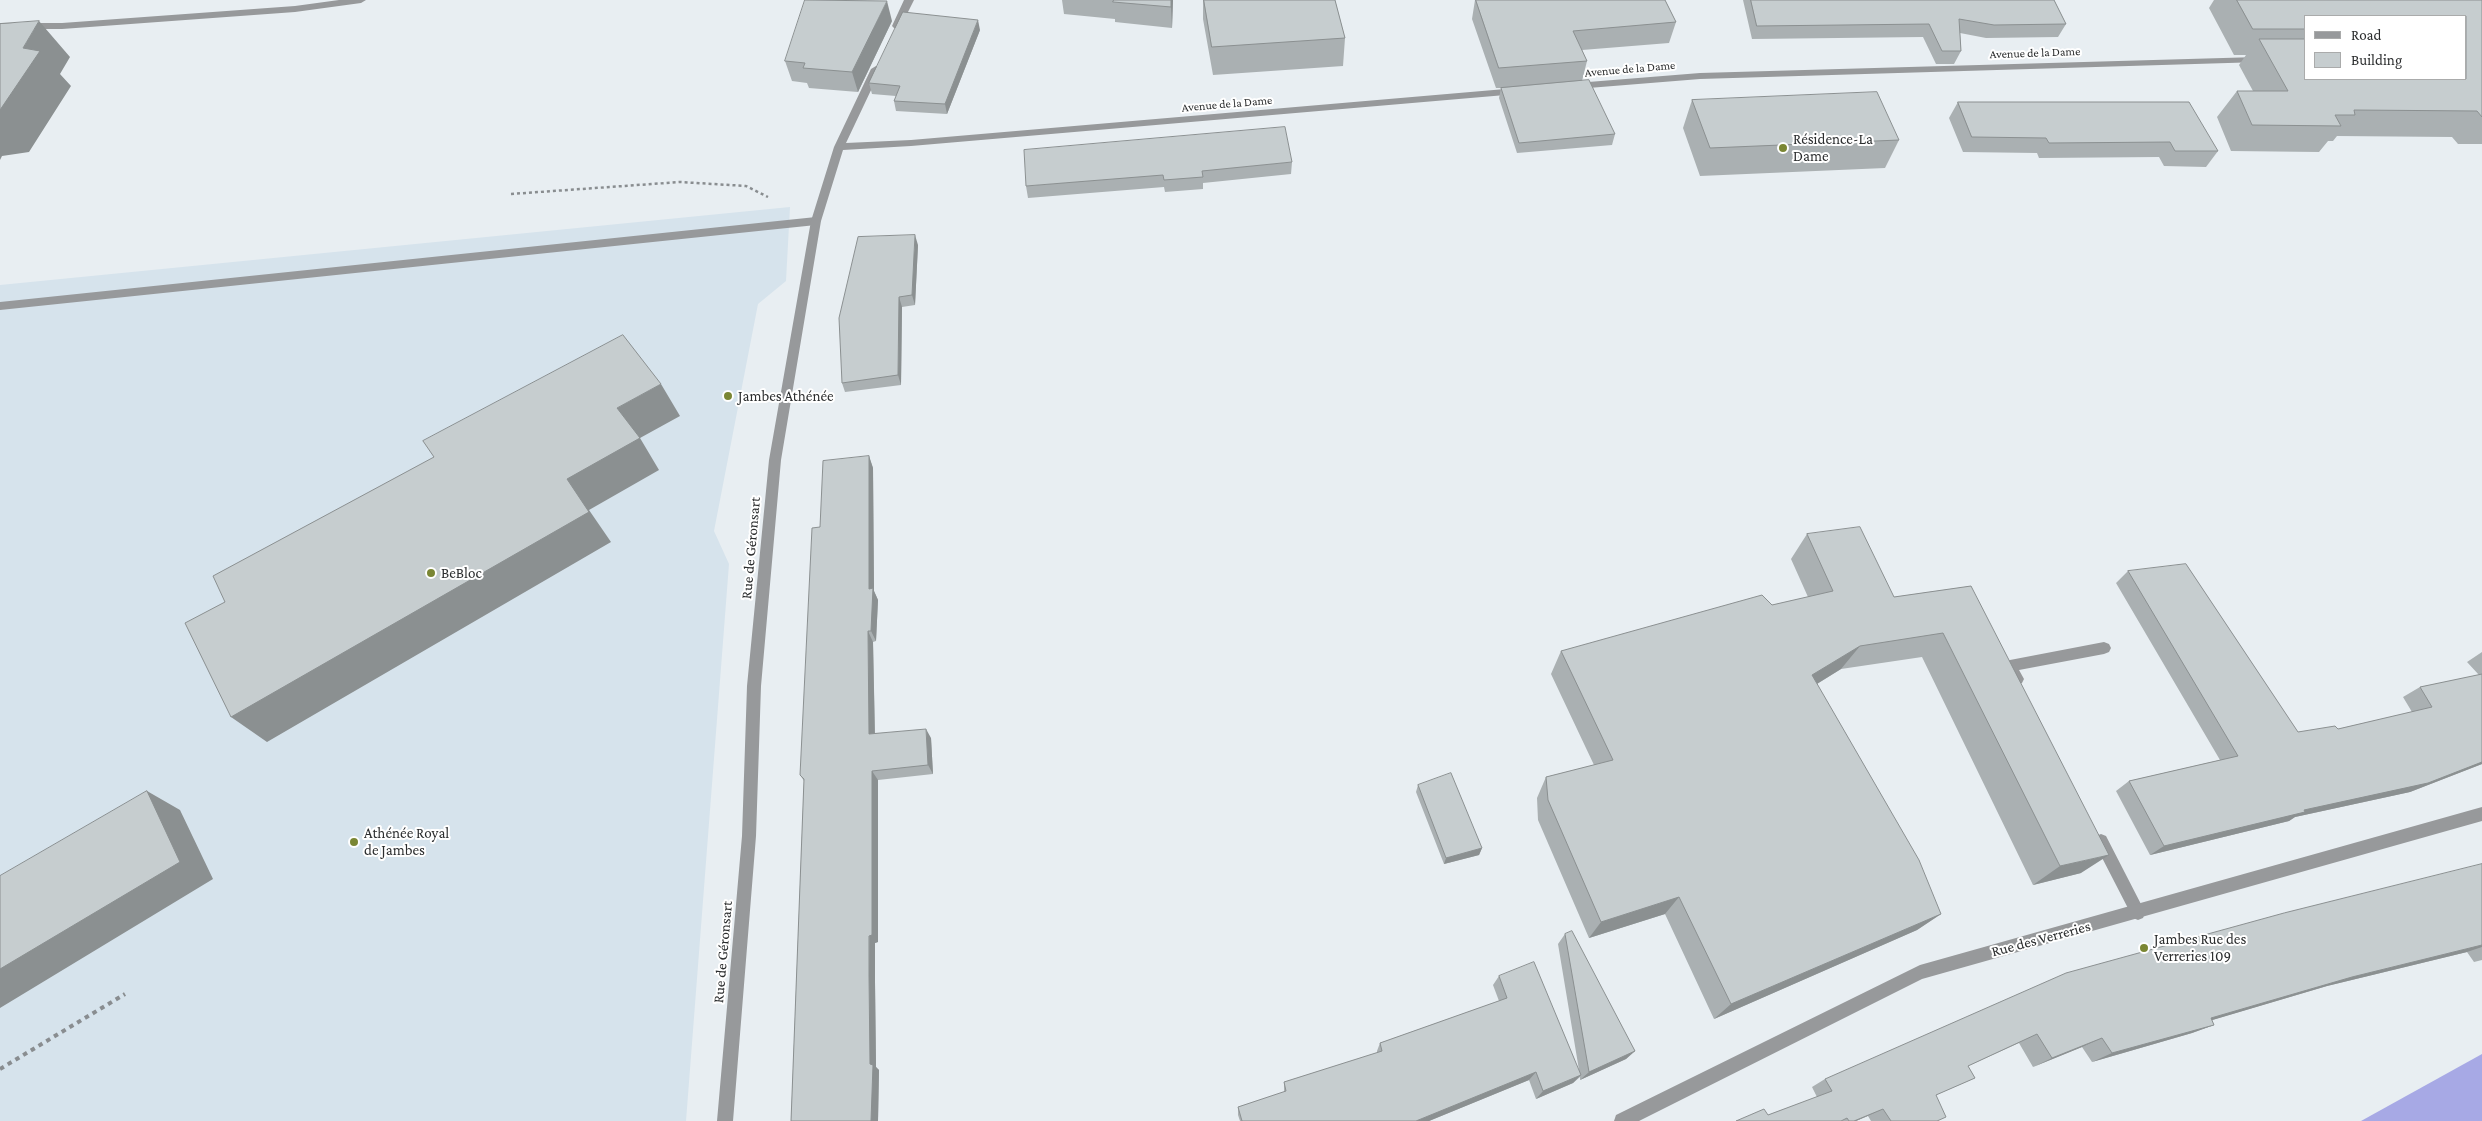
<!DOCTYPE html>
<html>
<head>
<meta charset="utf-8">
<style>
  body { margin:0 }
  #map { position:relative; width:2482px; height:1121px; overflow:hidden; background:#e8eef2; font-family:"Crimson Pro",serif }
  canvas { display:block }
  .legend { position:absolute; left:2304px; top:15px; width:162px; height:65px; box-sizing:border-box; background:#fff; border:1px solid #aaabab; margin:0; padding:6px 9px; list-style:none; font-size:15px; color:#2b2d2e }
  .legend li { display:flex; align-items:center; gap:10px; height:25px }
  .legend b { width:25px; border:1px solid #aaabab }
</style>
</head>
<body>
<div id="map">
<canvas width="2482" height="1121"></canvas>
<ul class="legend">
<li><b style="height:6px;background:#97999b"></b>Road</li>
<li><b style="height:14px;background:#c6cdcf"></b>Building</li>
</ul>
</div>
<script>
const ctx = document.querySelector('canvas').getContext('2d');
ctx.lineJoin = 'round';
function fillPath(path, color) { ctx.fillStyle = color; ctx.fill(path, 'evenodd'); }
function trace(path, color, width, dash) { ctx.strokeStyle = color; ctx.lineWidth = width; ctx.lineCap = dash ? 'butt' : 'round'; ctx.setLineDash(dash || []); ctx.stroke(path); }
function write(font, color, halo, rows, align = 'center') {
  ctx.font = font + ' "Crimson Pro",serif'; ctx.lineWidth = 4; ctx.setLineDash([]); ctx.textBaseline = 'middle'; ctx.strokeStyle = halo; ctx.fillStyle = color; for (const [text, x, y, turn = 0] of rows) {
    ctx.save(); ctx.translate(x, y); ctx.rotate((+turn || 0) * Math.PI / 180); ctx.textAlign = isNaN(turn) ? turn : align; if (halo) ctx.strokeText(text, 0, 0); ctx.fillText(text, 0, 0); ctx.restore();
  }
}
fillPath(new Path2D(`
  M790 207 786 281 758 304 714 531 729 564 686 1121H0V285Z`), '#d6e3ec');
fillPath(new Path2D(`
  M2482 1054V1121H2361Z`), '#a7a9e5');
trace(new Path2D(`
  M511 194 680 182 746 186 768 197`), '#898d90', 2.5, [3, 3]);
trace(new Path2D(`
  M0 1069 125 994`), '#898d90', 4, [4.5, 4.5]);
fillPath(new Path2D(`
  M816 217 821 221 816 225 0 310V302Z
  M2104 642 2109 644 2111 648 2109 652 2104 654 2019 670 2024 679 2022 683 2017 685 2012 683 2003 666 2005 662 2010 660Z
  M2101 834 2106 836 2143 908 2145 913 2143 918 2138 920 2133 918 2096 846 2094 841 2096 836Z`), '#97999b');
fillPath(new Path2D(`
  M339 0H366L361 3 295 12 62 29H0V23H62L295 6Z
  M904 0H914L900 28H894L892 26Z
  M2258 57 2261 58V62L1700 79 1576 89 1571 86 1576 83 1700 73Z
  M876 66 881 69 846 143 911 140 1517 88 1522 91 1517 94 911 146 843 150 821 221 781 460 761 686 756 836 733 1121H717L742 836 747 686 769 460 811 221 834 147 871 69Z
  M2482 807V821L1922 979 1639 1121H1614L1616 1115 1920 965Z`), '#97999b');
fillPath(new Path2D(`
  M1062 0H1173L1172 28 1115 22V19L1064 14Z
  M1203 0H1335L1345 38 1343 66 1213 75 1203 19Z
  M1475 0H1665L1676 22 1669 43 1582 50 1587 61 1582 81 1615 134 1612 145 1517 153 1499 98 1501 88H1496L1472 19Z
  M1743 0H2054L2066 24 2058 37 1986 38 1960 33 1961 51 1954 64H1936L1923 37 1752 39Z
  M2214 0H2482V144H2458L2452 137 2337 136 2333 141H2328L2319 152 2231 151 2217 117 2237 91H2253L2239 65 2246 55H2234L2209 8ZM2306 16H2466L2306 79Z
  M892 21 858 92 809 88 807 83 792 81 785 61Z
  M980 30 947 114 896 111 894 101 896 96 872 94 869 83Z
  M1692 100 1899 140 1885 168 1700 176 1683 128Z
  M1958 102 2218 151 2206 167 2164 166 2159 157 2039 158 2037 153 1963 152 1949 118Z
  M1292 162 1291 174 1203 183V189L1165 192 1164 187 1028 198 1026 186Z
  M918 245 915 305 902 307 901 385 845 392 842 383Z
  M869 456 873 468 874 591 878 600 876 641 873 642 875 733 931 738 933 774 878 780V942L875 943V982L876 1067 879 1070 878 1121H791L804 781 800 775Z
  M1807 534 1894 597 1971 586 2081 873 2033 885 1922 657 1841 669 1817 684 1941 914 1917 930 1714 1019 1665 914 1589 938 1538 820 1537 798 1546 777 1594 765 1551 674 1561 651 1772 605 1808 597 1791 559Z
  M2128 571 2298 732 2338 729 2412 712 2403 697 2420 687 2479 675 2467 662 2482 652V764L2410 792 2295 817 2289 821 2150 855 2116 791 2129 781 2220 760 2116 583Z
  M1418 785 1482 848 1479 855 1444 864 1416 792Z
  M2482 864V960L2474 962 2467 952 2327 986 2212 1020 2214 1025 2192 1033 2092 1062 2082 1047 2033 1067 2019 1043 1968 1066 1975 1078 1936 1095 1937 1121H1871L1868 1116 1856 1121H1736L1768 1115 1817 1097 1812 1087 1825 1079Z
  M1565 934 1635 1051 1626 1059 1580 1080V1077L1573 1083 1536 1099 1529 1080 1429 1121H1240L1238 1115V1107L1284 1092V1082L1377 1053V1051L1380 1043 1499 1001 1493 985 1499 976 1579 1070 1558 944Z`), '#aab0b2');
fillPath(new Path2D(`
  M1171 0H1173L1172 28 1171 7Z
  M887 1 892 21 858 92 852 72Z
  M978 20 980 30 947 114 945 104Z
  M39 21 70 57 60 74 71 86 29 152 2 156 0 160V110L23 48Z
  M915 235 918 245 915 305 912 295Z
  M899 297 902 307 901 385 898 375Z
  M661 384 680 416 640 438 659 470 589 510 611 542 267 742 231 717 567 479 617 408Z
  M869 456 873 468 874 591 878 600 876 641 871 631 869 589Z
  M868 631 873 642 875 743 869 734Z
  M1860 646 1841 669 1794 698 1812 675Z
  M926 729 931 738 933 774 928 765Z
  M2482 762V764L2410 792 2295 817 2289 821 2150 855 2164 846 2304 810Z
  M872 771 878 780V942L875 943V982L876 1067 879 1070 878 1121H871L870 1064 869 975Z
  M147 791 180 810 213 879 0 1008V969Z
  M1482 848 1479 855 1444 864 1446 858Z
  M2109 855 2081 873 2033 885 2060 866Z
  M1679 897 1665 914 1589 938 1601 922Z
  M1941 914 1917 930 1714 1019 1731 1004Z
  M2482 945V947L2467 952 2327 986 2189 1027 2211 1018 2352 977Z
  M2214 1025 2192 1033 2092 1062 2112 1053Z
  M2102 1038 2082 1047 2033 1067 2052 1058Z
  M1635 1051 1626 1059 1580 1080 1589 1072Z
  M1536 1072 1529 1080 1429 1121H1416Z
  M1581 1075 1573 1083 1536 1099 1543 1091Z
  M1883 1109 1856 1121H1854Z`), '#8b9091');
const building = new Path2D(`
  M805 0 887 1 852 72 803 68 805 63 785 61Z
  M1114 0H1171V7L1113 2Z
  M1204 0H1335L1345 38 1212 47Z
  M1476 0H1665L1676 22 1573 31 1587 61 1499 68Z
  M1751 0H2054L2066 24 1994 25 1959 19 1961 51H1942L1929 24 1757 26Z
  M2237 0H2482V117L2477 111 2354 110 2355 115H2335L2341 126 2252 125 2237 91H2288L2259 39H2306V79H2466V16H2306V29H2253Z
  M903 12 978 20 945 104 894 101 900 86 869 83Z
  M39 21 23 48 40 51 0 110V24Z
  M1589 80 1615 134 1519 143 1501 88Z
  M1877 92 1899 140 1710 148 1692 100Z
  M1958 102H2189L2218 151H2175L2170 142 2049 143 2046 138 1972 137Z
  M1285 127 1292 162 1202 171 1203 177 1164 180 1163 175 1026 186 1024 150Z
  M915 235 912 295 899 297 898 375 842 383 839 318 858 237Z
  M623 335 661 384 617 408 640 438 567 479 589 512 231 717 185 623 225 602 213 576 434 457 423 441Z
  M869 456V589L873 588 871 631H868L869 734 926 729 928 765 872 771V935L869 936V975L870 1064 873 1065 871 1121H791L804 779 800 775 812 528 820 527 823 461Z
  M1860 527 1894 597 1971 586 2109 855 2060 866 1943 633 1860 646 1812 675 1919 860 1941 914 1731 1004 1679 897 1601 922 1548 800 1546 777 1613 760 1561 651 1762 595 1772 605 1833 591 1807 534Z
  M2186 564 2298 732 2335 726 2338 729 2432 707 2420 687 2482 674V762L2428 783 2304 810 2305 812 2164 846 2129 781 2238 756 2128 571Z
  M1451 773 1482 848 1446 858 1418 785Z
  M147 791 180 862 0 969V876Z
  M2482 864V945L2352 977 2211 1018 2214 1025 2112 1053 2102 1038 2052 1058 2037 1034 1968 1066 1975 1078 1936 1095 1946 1117 1937 1121H1891L1883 1109 1854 1121H1849L1847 1118 1841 1121H1736L1764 1109 1768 1115 1832 1091 1825 1079 2066 973 2284 913Z
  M1572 931 1635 1051 1589 1072 1565 934Z
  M1534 962 1581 1075 1543 1091 1536 1072 1416 1121H1242L1238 1107 1286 1091 1284 1082 1382 1051 1380 1043 1507 998 1499 976Z`);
fillPath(building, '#c6cdcf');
trace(building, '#8b9091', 1);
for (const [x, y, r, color] of [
  [1783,148,5,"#7a8633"],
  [728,396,5,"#7a8633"],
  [431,573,5,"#7a8633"],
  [354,842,5,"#7a8633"],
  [2144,948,5,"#7a8633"]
]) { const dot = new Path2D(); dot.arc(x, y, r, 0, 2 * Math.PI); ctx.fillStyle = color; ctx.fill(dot); trace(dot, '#fff', 2); }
write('12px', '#2b2d2e', '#fff', [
  ["Avenue de la Dame",2035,53,-2],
  ["Avenue de la Dame",1630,69,-5],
  ["Avenue de la Dame",1227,104,-5]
]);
write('15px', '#2b2d2e', '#fff', [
  ["Résidence-La",1793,139],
  ["Dame",1793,156],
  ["Jambes Athénée",738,396],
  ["BeBloc",441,573],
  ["Athénée Royal",364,833],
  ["de Jambes",364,850],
  ["Jambes Rue des",2154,939],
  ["Verreries 109",2154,956]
], 'left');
write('15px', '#2b2d2e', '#fff', [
  ["Rue de Géronsart",751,548,-85],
  ["Rue des Verreries",2041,939,-15],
  ["Rue de Géronsart",723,952,-85]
]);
</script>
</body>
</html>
